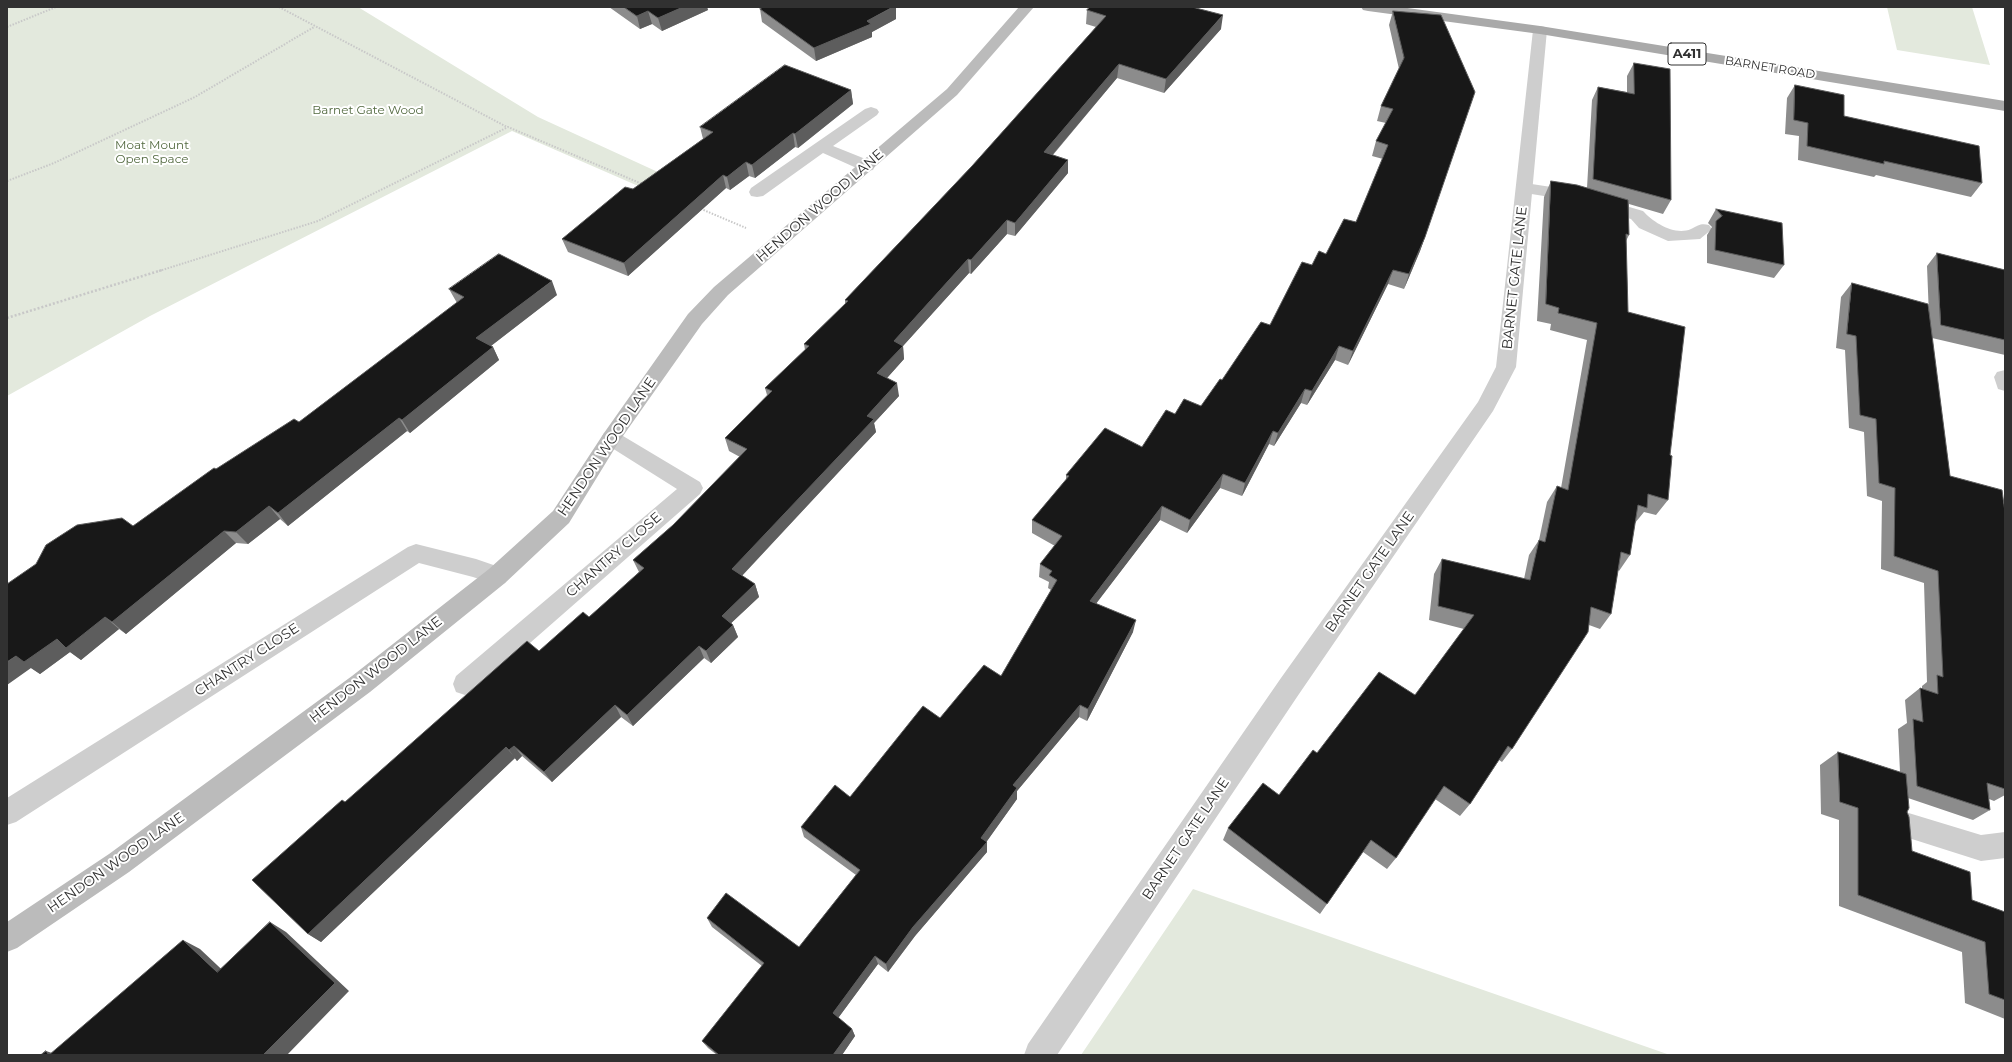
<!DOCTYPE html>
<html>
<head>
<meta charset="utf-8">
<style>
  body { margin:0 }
  #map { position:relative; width:2012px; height:1062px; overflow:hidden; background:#fff; font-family:Montserrat,sans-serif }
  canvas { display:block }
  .frame { position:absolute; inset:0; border:8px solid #313131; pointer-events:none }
</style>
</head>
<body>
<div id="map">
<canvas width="2012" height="1062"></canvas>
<div class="frame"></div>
</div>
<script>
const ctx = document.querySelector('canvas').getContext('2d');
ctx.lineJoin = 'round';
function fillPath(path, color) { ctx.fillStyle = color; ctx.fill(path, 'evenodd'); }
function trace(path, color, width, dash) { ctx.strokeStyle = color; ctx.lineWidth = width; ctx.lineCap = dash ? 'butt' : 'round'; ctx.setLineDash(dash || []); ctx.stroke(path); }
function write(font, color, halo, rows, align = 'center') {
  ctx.font = font + ' Montserrat,sans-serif'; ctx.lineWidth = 4; ctx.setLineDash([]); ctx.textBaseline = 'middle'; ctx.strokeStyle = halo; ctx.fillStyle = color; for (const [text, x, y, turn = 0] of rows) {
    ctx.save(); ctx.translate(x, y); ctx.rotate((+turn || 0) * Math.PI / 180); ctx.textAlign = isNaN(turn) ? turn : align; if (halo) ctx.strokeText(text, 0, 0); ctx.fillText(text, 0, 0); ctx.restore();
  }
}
fillPath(new Path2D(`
  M7 7H358L538 117 708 195 691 209 512 131 150 316 7 396Z
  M1887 7H1972L1990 65 1897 50Z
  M1193 889 1670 1055H1081Z`), '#e3e9dd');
trace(new Path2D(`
  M279 7 507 127
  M7 27 56 7
  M7 181 54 163 195 97 314 27
  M159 271 318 221 508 127 746 228`), '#c8c8c8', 2, [1.5, 1.5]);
trace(new Path2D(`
  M7 318 162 270`), '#c8c8c8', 2.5, [2, 2]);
fillPath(new Path2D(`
  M871 107 877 109 879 112 877 115 833 146 873 162 875 166 873 170 867 171 861 170 823 153 763 196 757 197 751 196 749 192 751 188 865 109Z
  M1525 183 1571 190 1643 211C1654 223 1675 236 1691 229 1699 225 1701 223 1709 225L1712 229 1700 239 1668 241 1639 228 1631 219 1569 200 1519 192 1517 188 1519 184Z
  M611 430 618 433 700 482 703 488 700 494 474 692 465 695 456 692 453 684 456 676 677 489 604 443 601 438 604 433Z`), '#cecece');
fillPath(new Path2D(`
  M2005 370V391L1998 389 1994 377 1997 372Z
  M416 544 476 559 505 569 508 576 505 583 497 585 473 577 419 563 16 822 7 825V798L408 547Z
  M1902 811 1981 835 2005 832V858L1981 861 1893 833 1889 824 1893 815Z`), '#cecece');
fillPath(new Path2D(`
  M1540 26 1545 27 1547 30 1516 367 1493 411 1299 694 1057 1055H1024L1028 1044 1281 678 1478 402 1496 367 1533 30 1535 27Z`), '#cecece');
fillPath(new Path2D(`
  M1019 7H1034L957 95 728 295 702 324 618 443 569 523 505 583 370 692 129 872 17 948 7 952V922L109 854 352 676 489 569 553 511 604 433 688 314 714 287 947 89Z`), '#bbb');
fillPath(new Path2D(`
  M1361 7H1400L1540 26 2005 101V111L1540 34 1368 11 1363 10Z`), '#a9a9a9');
fillPath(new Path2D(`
  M609 7H707L708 10 662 31 652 24 640 29Z
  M1090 7H1196L1195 8 1221 29 1164 93 1117 78 1053 155 1068 173 1015 236 1007 234 971 274 969 273 903 346 904 359 887 378 899 396 874 423 876 432 742 576 755 584 759 597 731 623 733 625 738 637 711 663 704 658 633 726 621 717 552 782 522 756 517 761 515 758 321 942 308 934 345 802 539 651 589 617 639 572 633 560 673 525 740 457 729 451 725 438 767 395 765 388 805 350 804 344 845 304V300L972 166 1096 27 1086 24 1087 10Z
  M760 9 896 19 872 32V37L816 61 762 22Z
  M1393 11 1441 15 1425 237 1420 251 1404 289 1388 284 1348 365 1335 360 1307 405 1301 403 1274 446 1269 444 1242 496 1220 488 1187 533 1160 520 1096 603 1133 632 1087 721 1079 717 1017 791V799L986 842 987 852 915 936 888 972 878 964 838 1018 852 1029 855 1036 842 1055H717L708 1048 702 1041 762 966 712 927 707 918 799 947 856 875 804 837 801 827 850 797 940 718 1001 676 1051 590 1048 588 1049 582 1039 577 1040 564 1055 546 1032 533V520L1066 480V475L1142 447 1175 414 1201 406 1222 380 1270 325 1312 265 1326 254 1356 222 1383 159 1372 156 1376 141 1386 123 1377 121 1381 106 1399 69 1389 25Z
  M1634 63 1671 200 1663 214 1629 204V235L1626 241 1628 312 1670 455 1668 500 1656 515 1644 512 1635 523 1630 555 1619 571 1618 570 1611 614 1600 629 1589 625 1512 749 1502 762 1499 760 1470 804 1460 816 1435 799 1396 858 1387 869 1363 852 1320 914 1223 840 1228 828 1279 795 1317 753 1415 695 1464 629 1429 620 1434 574 1442 559 1524 579 1529 555 1539 540 1547 502 1557 486 1561 488 1587 340 1550 330 1551 324 1537 321 1544 197 1551 181 1587 188 1592 100 1598 87 1627 92V76Z
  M1795 85 1844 116 1982 183 1971 197 1876 175 1874 177 1798 160 1799 136 1785 134 1787 98Z
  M851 90 853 104 798 148 795 147 755 178 749 176 730 190 726 188 628 276 568 252 562 239 633 189 703 139 700 127Z
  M1716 209 1784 265 1774 278 1707 263V235L1712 227 1708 223Z
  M1937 253 2005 270V355L1932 338 1950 476 2005 512V795L1994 801 1989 799 1990 810 1973 820 1908 798 1907 812 1912 851 1972 900 2005 912V1019L1965 1003 1962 952 1839 906V820L1821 814 1820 765 1838 752 1900 772 1898 729 1907 723 1905 700 1920 688 1922 689V686L1927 682 1924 583 1881 569 1882 501 1867 496 1864 432 1849 428 1845 350 1836 348 1841 297 1852 283 1929 316 1927 266Z
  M449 289 557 295 491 346 493 347 499 360 410 433 407 431 288 526 280 519 248 544 236 543 126 634 119 629 81 660 70 652 40 674 31 668 133 526 216 469 299 422 457 303Z`), '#8c8c8c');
fillPath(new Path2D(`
  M683 7H707L708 10 662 31 658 18Z
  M893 7H896V19L872 32V37L816 61 814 48 867 21Z
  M648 11 652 24 640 29 637 16Z
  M1223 15 1221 29 1164 93 1166 79Z
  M1119 64 1117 78 1043 166 1044 152Z
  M851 90 853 104 798 148 795 134Z
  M793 133 795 147 755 178 752 165Z
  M1068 160V173L1015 236V223Z
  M746 162 749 176 730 190 727 177Z
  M723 175 726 188 628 276 624 263Z
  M1007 220V234L971 274V260Z
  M1425 237 1420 251 1404 289 1409 274Z
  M968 259 969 273 903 346 904 359 879 387 877 373 894 341Z
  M1393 270 1388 284 1348 365 1353 351Z
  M552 281 557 295 483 352 476 338Z
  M1339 346 1335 360 1307 405 1312 391Z
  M493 347 499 360 410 433 402 420Z
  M897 383 899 396 874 423 876 432 736 582 732 569 867 416Z
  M1305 389 1301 403 1274 446 1278 433Z
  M399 418 407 431 288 526 278 513Z
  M1273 431 1269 444 1242 496 1245 483Z
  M1223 474 1220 488 1187 533 1190 520Z
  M269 506 280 519 248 544 236 532Z
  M1162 506 1160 520 1089 613 1090 601Z
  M224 531 236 543 126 634 112 622Z
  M755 584 759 597 726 628 722 616Z
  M105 617 119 629 81 660 70 652 40 674 31 668 7 685V662L16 656Z
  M1136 620 1133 632 1087 721 1088 709Z
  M733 625 738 637 711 663 706 651Z
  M699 646 704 658 633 726 627 715Z
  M615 705 621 717 552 782 544 772Z
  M1080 705 1079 717 1017 791V799L985 844 987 842V852L915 936 888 972 886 964 913 927 981 838 1013 785Z
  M514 746 522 756 517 761 509 750Z
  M506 747 515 758 321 942 308 934Z
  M270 922 286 932 349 991 287 1055H263Z
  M183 940 200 949 234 981 217 972Z
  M875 956 878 964 836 1021 833 1013Z
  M852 1029 855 1036 842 1055H833Z
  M46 1051 58 1055H49Z`), '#5d5d5d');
const building = new Path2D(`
  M624 7H683L658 18 648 11 637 16Z
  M763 7H893L867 21 871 24 814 48 760 9Z
  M1090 7H1192L1223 15 1166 79 1119 64 1044 152 1068 160 1015 223 1007 220 971 260 968 259 894 341 903 346 877 373 897 383 867 416 874 419 732 569 755 584 722 616 733 625 706 651 699 646 627 715 615 705 544 772 514 746 509 750 506 747 308 934 252 880 342 800 345 802 527 641 539 651 583 612 589 617 644 568 633 560 673 525 747 449 725 438 772 391 765 388 809 346 804 344 848 301 845 300 972 166 1106 16 1087 10Z
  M1393 11 1441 15 1475 92 1425 237 1409 274 1393 270 1353 351 1339 346 1312 391 1305 389 1278 433 1273 431 1245 483 1223 474 1190 520 1162 506 1090 601 1136 620 1088 709 1080 705 1013 785 1017 788 981 838 987 842 913 927 886 964 875 956 833 1013 852 1029 833 1055H719L702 1041 764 963 707 918 726 893 799 947 860 870 801 827 835 785 850 797 923 706 940 718 984 665 1001 676 1057 580 1049 575 1052 571 1040 564 1062 536 1032 520 1069 476 1066 475 1105 428 1142 447 1166 410 1175 414 1184 399 1201 406 1220 379 1222 380 1261 322 1270 325 1302 262 1312 265 1319 251 1326 254 1344 219 1356 222 1388 145 1376 141 1393 109 1381 106 1404 58Z
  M1634 63 1670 69 1671 200 1593 179 1598 87 1634 94Z
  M785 65 851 90 795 134 793 133 752 165 746 162 727 177 723 175 624 263 562 239 625 187 633 189 713 132 700 127Z
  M1795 85 1844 95V116L1979 146 1982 183 1884 161V164L1807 146 1808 123 1794 120Z
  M1551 181 1577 185 1628 200 1629 235 1626 234 1628 312 1685 327 1670 455 1672 456 1668 500 1648 494 1647 508 1638 505 1630 555 1621 552 1611 614 1591 607 1588 632 1512 749 1508 746 1470 804 1444 786 1396 858 1371 840 1327 904 1228 828 1263 783 1279 795 1313 750 1317 753 1379 672 1415 695 1474 615 1438 606 1442 559 1530 580 1539 540 1545 542 1557 486 1568 490 1597 323 1558 313 1559 308 1546 304Z
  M1716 209 1782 223 1784 265 1715 250 1716 221 1722 216Z
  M1937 253 2005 270V340L1941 325Z
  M499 254 552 281 476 338 493 347 402 420 399 418 278 513 269 506 236 532 224 531 112 622 105 617 66 648 57 639 24 662 16 656 7 662V584L36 564 46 545 77 525 122 518 133 526 214 468 216 469 294 419 299 422 464 297 449 289Z
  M1852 283 1928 304 1950 476 2002 490 2005 512V789L1987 783 1990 810 1917 786 1913 719 1923 722 1920 688 1938 694 1937 675 1943 677 1938 571 1894 556 1895 488 1879 483 1876 419 1860 415 1856 336 1847 334Z
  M1838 752 1906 774 1909 808 1907 812 1909 817 1912 851 1970 872 1972 900 2005 912V1000L1989 994 1985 942 1858 895V808L1840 802Z
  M270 922 335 983 263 1055H49L183 940 217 972Z
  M46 1051 49 1055H41Z`);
fillPath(building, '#181818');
trace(building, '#5d5d5d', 1);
write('12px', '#313131', '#fff', [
  ["BARNET ROAD",1770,68,9]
]);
write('12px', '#536a40', '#fff', [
  ["Barnet Gate Wood",368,110],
  ["Moat Mount",152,145],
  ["Open Space",152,159]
]);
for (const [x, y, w] of [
  [1687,54,38]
]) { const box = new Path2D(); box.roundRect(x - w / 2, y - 11, w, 22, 3); ctx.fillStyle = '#fff'; ctx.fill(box); trace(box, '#313131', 1); }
write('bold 13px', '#313131', null, [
  ["A411",1687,54]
]);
write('14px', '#313131', '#fff', [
  ["HENDON WOOD LANE",820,206,-41],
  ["BARNET GATE LANE",1515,278,-84],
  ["HENDON WOOD LANE",607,447,-56],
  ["CHANTRY CLOSE",614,555,-41],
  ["BARNET GATE LANE",1370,572,-55],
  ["CHANTRY CLOSE",247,660,-33],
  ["HENDON WOOD LANE",376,670,-38],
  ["BARNET GATE LANE",1186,839,-56],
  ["HENDON WOOD LANE",116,863,-35]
]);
</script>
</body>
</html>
